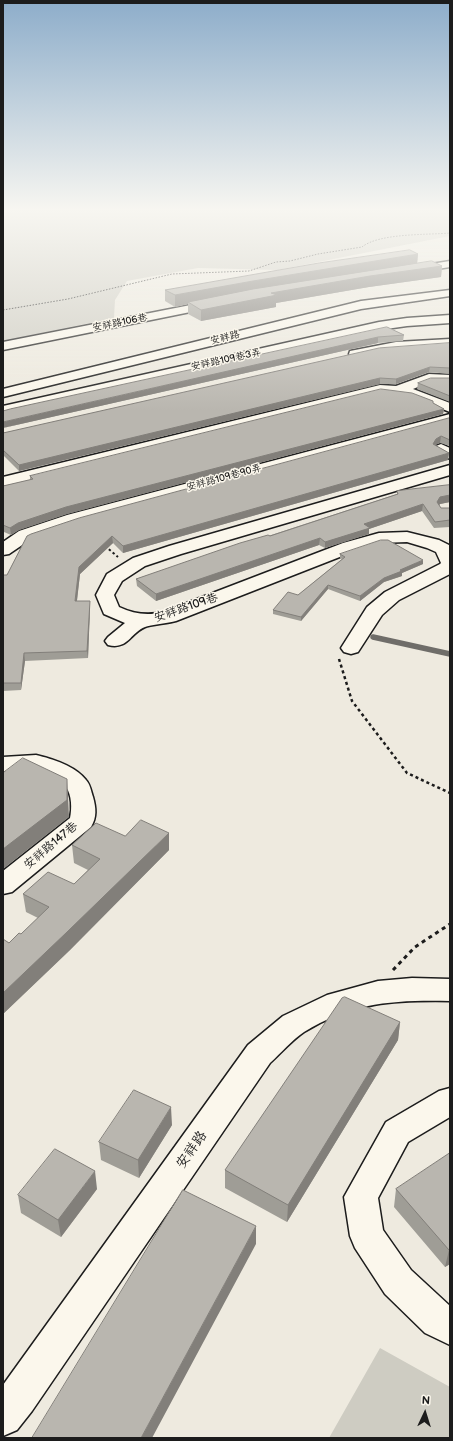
<!DOCTYPE html>
<html>
<head>
<meta charset="utf-8">
<style>
  body { margin:0 }
  #map { position:relative; width:453px; height:1441px; overflow:hidden; background:#eeeadf; font-family:"Balsamiq Sans",sans-serif }
  canvas { display:block }
  .frame { position:absolute; inset:0; border:4px solid #1c1c1c; pointer-events:none }
  .north { position:absolute; left:405px; top:1393px; width:40px; height:40px; -webkit-text-stroke:3px #fbf7ec; paint-order:stroke; rotate:4deg; font-size:11px; font-weight:700; line-height:16px; text-align:center; color:#1c1c1c }
  .north::after { content:''; display:block; margin:auto; width:14px; height:18px; background:#1c1c1c; clip-path:polygon(50% 0,100% 100%,50% 72%,0 100%) }
</style>
</head>
<body>
<div id="map">
<canvas width="453" height="1441"></canvas>
<div class="frame"></div>
<div class="north">N</div>
</div>
<script>
const ctx = document.querySelector('canvas').getContext('2d');
ctx.lineJoin = 'round';
function fillPath(path, color) { ctx.fillStyle = color; ctx.fill(path, 'evenodd'); }
function trace(path, color, width, dash) { ctx.strokeStyle = color; ctx.lineWidth = width; ctx.lineCap = dash ? 'butt' : 'round'; ctx.setLineDash(dash || []); ctx.stroke(path); }
function write(font, color, halo, rows, align = 'center') {
  ctx.font = font + ' "Balsamiq Sans","LXGW WenKai TC",sans-serif'; ctx.lineWidth = 3; ctx.setLineDash([]); ctx.textBaseline = 'middle'; ctx.strokeStyle = halo; ctx.fillStyle = color; for (const [text, x, y, turn = 0] of rows) {
    ctx.save(); ctx.translate(x, y); ctx.rotate((+turn || 0) * Math.PI / 180); ctx.textAlign = isNaN(turn) ? turn : align; if (halo) ctx.strokeText(text, 0, 0); ctx.fillText(text, 0, 0); ctx.restore();
  }
}
fillPath(new Path2D(`
  M3 209H450V236L278 270 198 268 127 281 115 300 114 318 3 341Z
  M380 1348 450 1387V1438H329Z`), '#ceccc2');
trace(new Path2D(`
  M373 637 450 654`), '#6f6d69', 5.5);
const minor = new Path2D(`
  M450 261V267L412 273 407 270 412 267Z
  M450 290V296L361 309 3 397V389L361 301Z
  M216 300 220 302 222 304 220 306 3 350V342Z
  M450 315V323L407 326 379 330 3 414V406L379 322 407 318Z
  M450 339V347L396 350 355 358 350 357 349 354 350 351 396 342Z
  M429 374 450 375V383L430 382 413 389 450 403V412L412 397 380 393 3 487V477L380 385 396 386Z
  M450 414V422L79 523 31 539 9 554 3 555V542L19 531 67 515Z
  M441 444 450 448V459L436 452 433 449 436 446Z
  M450 465V475L181 554 145 566 122 581 114 595 119 607C134 614 147 616 163 612L343 543 379 533 407 532 439 540 449 545 450 574 399 600 382 615 358 652 351 654 344 652 341 648 367 607 385 592 440 564 441 563 436 552 427 548 407 542 380 543 355 551 176 621C169 623 150 625 145 627 130 633 128 650 108 645L105 641 108 637 125 623 104 614 96 595 107 574 133 558 169 546Z
  M36 755C53 759 75 766 86 780 90 784 91 791 93 797 96 808 97 817 91 827L12 892 3 894V871L70 818C72 809 72 795 66 787 65 785 61 783 59 782 42 769 23 767 3 772V757Z
  M412 978 450 979V1001C395 1000 353 1002 304 1032 292 1040 281 1053 270 1063L32 1411 17 1430 3 1436V1385L248 1045 283 1016 327 995 378 981Z
  M450 1088V1117L408 1142 378 1198 383 1230 411 1270 450 1306V1345L425 1333 385 1294 355 1248 350 1236 344 1197 386 1122 439 1091Z`);
trace(minor, '#1c1c1c', 3);
trace(new Path2D(`
  M3 310 68 299 172 274 249 271 276 262 290 261 318 254 362 247C379 233 427 235 450 233`), '#1c1c1c', 1, [1.5, 1.5]);
trace(new Path2D(`
  M105 546 118 557`), '#1c1c1c', 2, [2.5, 2.5]);
trace(new Path2D(`
  M339 659 352 701 407 773 450 793`), '#1c1c1c', 2.5, [3, 3]);
trace(new Path2D(`
  M393 970 415 947 450 924`), '#1c1c1c', 3, [4, 4]);
fillPath(minor, '#fbf7ec');
fillPath(new Path2D(`
  M418 254 417 263 442 266 441 277 369 287 276 303V307L201 321 188 314V304L175 307 165 301V290Z
  M387 327 404 335 403 341 378 343 3 428Z
  M450 343V374L429 372 396 384H380L19 471 3 455V433Z
  M450 378V402L417 389 418 383Z
  M433 401V403L444 409 443 414 67 514 19 530 11 535 4 532H3V486L30 480V476Z
  M450 418V446L440 443 435 445 449 453 448 460 123 553 113 543 80 574 77 601 90 608 88 658 25 661 21 690 3 691V575H7L27 536Z
  M450 485V502L440 504 439 505 441 508H450V527L434 528 422 511 369 529V534L325 548 319 545 156 601 137 586 136 579 397 494V491Z
  M340 554 423 564 402 573V576L384 582 360 601 328 589 301 621 273 614V610L298 595 342 559 340 558Z
  M125 836 169 850 70 950 3 1014V939L9 943 21 934 38 918 26 912 23 894 74 884 88 870 74 863 72 845Z
  M400 1022 398 1040 287 1222 225 1188V1170Z
  M172 1125 139 1178 101 1160 99 1142Z
  M450 1153V1264L445 1267 394 1207 396 1189Z
  M97 1189 61 1237 21 1213 18 1195Z`), '#9f9d96');
fillPath(new Path2D(`
  M418 254 417 265 188 302V304L175 307V295L253 281Z
  M442 266 441 277 369 287 276 303V307L201 321V310L271 293 370 276Z
  M378 337V343L3 428V422Z
  M430 367 429 372 396 384V379Z
  M380 378V384L19 471V465Z
  M444 409 443 414 67 514 19 530 11 535 10 528 18 523 66 507Z
  M441 436 440 443 435 445 433 444 436 439Z
  M449 453 448 460 123 553V546Z
  M450 495V502L440 504 437 508V502L440 497Z
  M423 504 422 511 369 529V534L325 548V542L364 524Z
  M112 536 113 543 80 574 76 608 75 601 79 567Z
  M320 538 319 545 156 601V594Z
  M423 560V564L402 573V576L384 582 360 601V596L384 578 400 570Z
  M328 585V589L301 621V617Z
  M90 601V608L88 658 87 651Z
  M24 653 25 661 21 690V683Z
  M67 779 68 796 69 817 3 869V849Z
  M169 833V850L70 950 3 1014V993Z
  M400 1022 398 1040 287 1222 288 1205Z
  M171 1107 172 1125 139 1178 138 1160Z
  M95 1171 97 1189 61 1237 58 1220Z
  M256 1226V1244L152 1438H141Z
  M450 1249V1264L445 1267 449 1250Z`), '#827f7a');
const building = new Path2D(`
  M410 250 418 254 253 281 175 295 165 290 319 263Z
  M432 261 442 266 370 276 271 293 277 295 201 310 188 302 253 289Z
  M387 327 404 335 378 337 3 422V411L10 409Z
  M450 343V368L430 367 396 379 380 378 19 465 3 450V433L379 348Z
  M431 378H450V396L418 383Z
  M381 389 412 393 433 401V403L444 409 66 507 18 523 10 528 3 525V486L33 479 30 476Z
  M450 418V440L441 436 436 439 433 444 449 453 123 546 112 536 79 567 75 601H90L87 651 24 653 21 683H3V575H7L27 536 31 534 79 518Z
  M450 485V495L440 497 437 502 441 508H450V520L435 522 423 504 364 524 370 528 325 542 320 538 156 594 136 579 240 543 268 535 270 536 398 494 397 491Z
  M381 540H388L423 560 400 570 402 571 384 578 360 596 328 585 301 617 273 610 288 592 298 595 345 557 340 554Z
  M23 758 67 779V800L3 849V773Z
  M141 820 169 833 67 932 3 993V939L9 943 19 933 21 934 49 907 23 894 48 872 74 884 100 859 72 845 96 823 125 836Z
  M345 997 400 1022 288 1205 225 1170 342 998Z
  M134 1090 171 1107 138 1160 99 1142Z
  M55 1149 95 1171 58 1220 18 1195Z
  M450 1153V1249L449 1250 396 1189Z
  M183 1190 256 1226 141 1438H32Z`);
fillPath(building, '#b9b6af');
trace(building, '#827f7a', 1);
const sky = ctx.createLinearGradient(0, 0, 0, 411);
sky.addColorStop(0, '#8dadca');
sky.addColorStop(0.51, '#f7f6f1');
sky.addColorStop(1, '#f7f6f100');
ctx.fillStyle = sky;
ctx.fillRect(0, 0, 453, 411);
write('10px', '#1c1c1c', '#fbf7ec', [
  ["安祥路106巷",120,323,-11],
  ["安祥路",225,338,-14],
  ["安祥路109巷3弄",226,360,-12],
  ["安祥路109巷90弄",224,478,-15]
]);
write('12px', '#1c1c1c', '#fbf7ec', [
  ["安祥路109巷",186,608,-19],
  ["安祥路147巷",51,846,-40]
]);
write('14px', '#1c1c1c', '#fbf7ec', [
  ["安祥路",192,1150,-55]
]);
</script>
</body>
</html>
